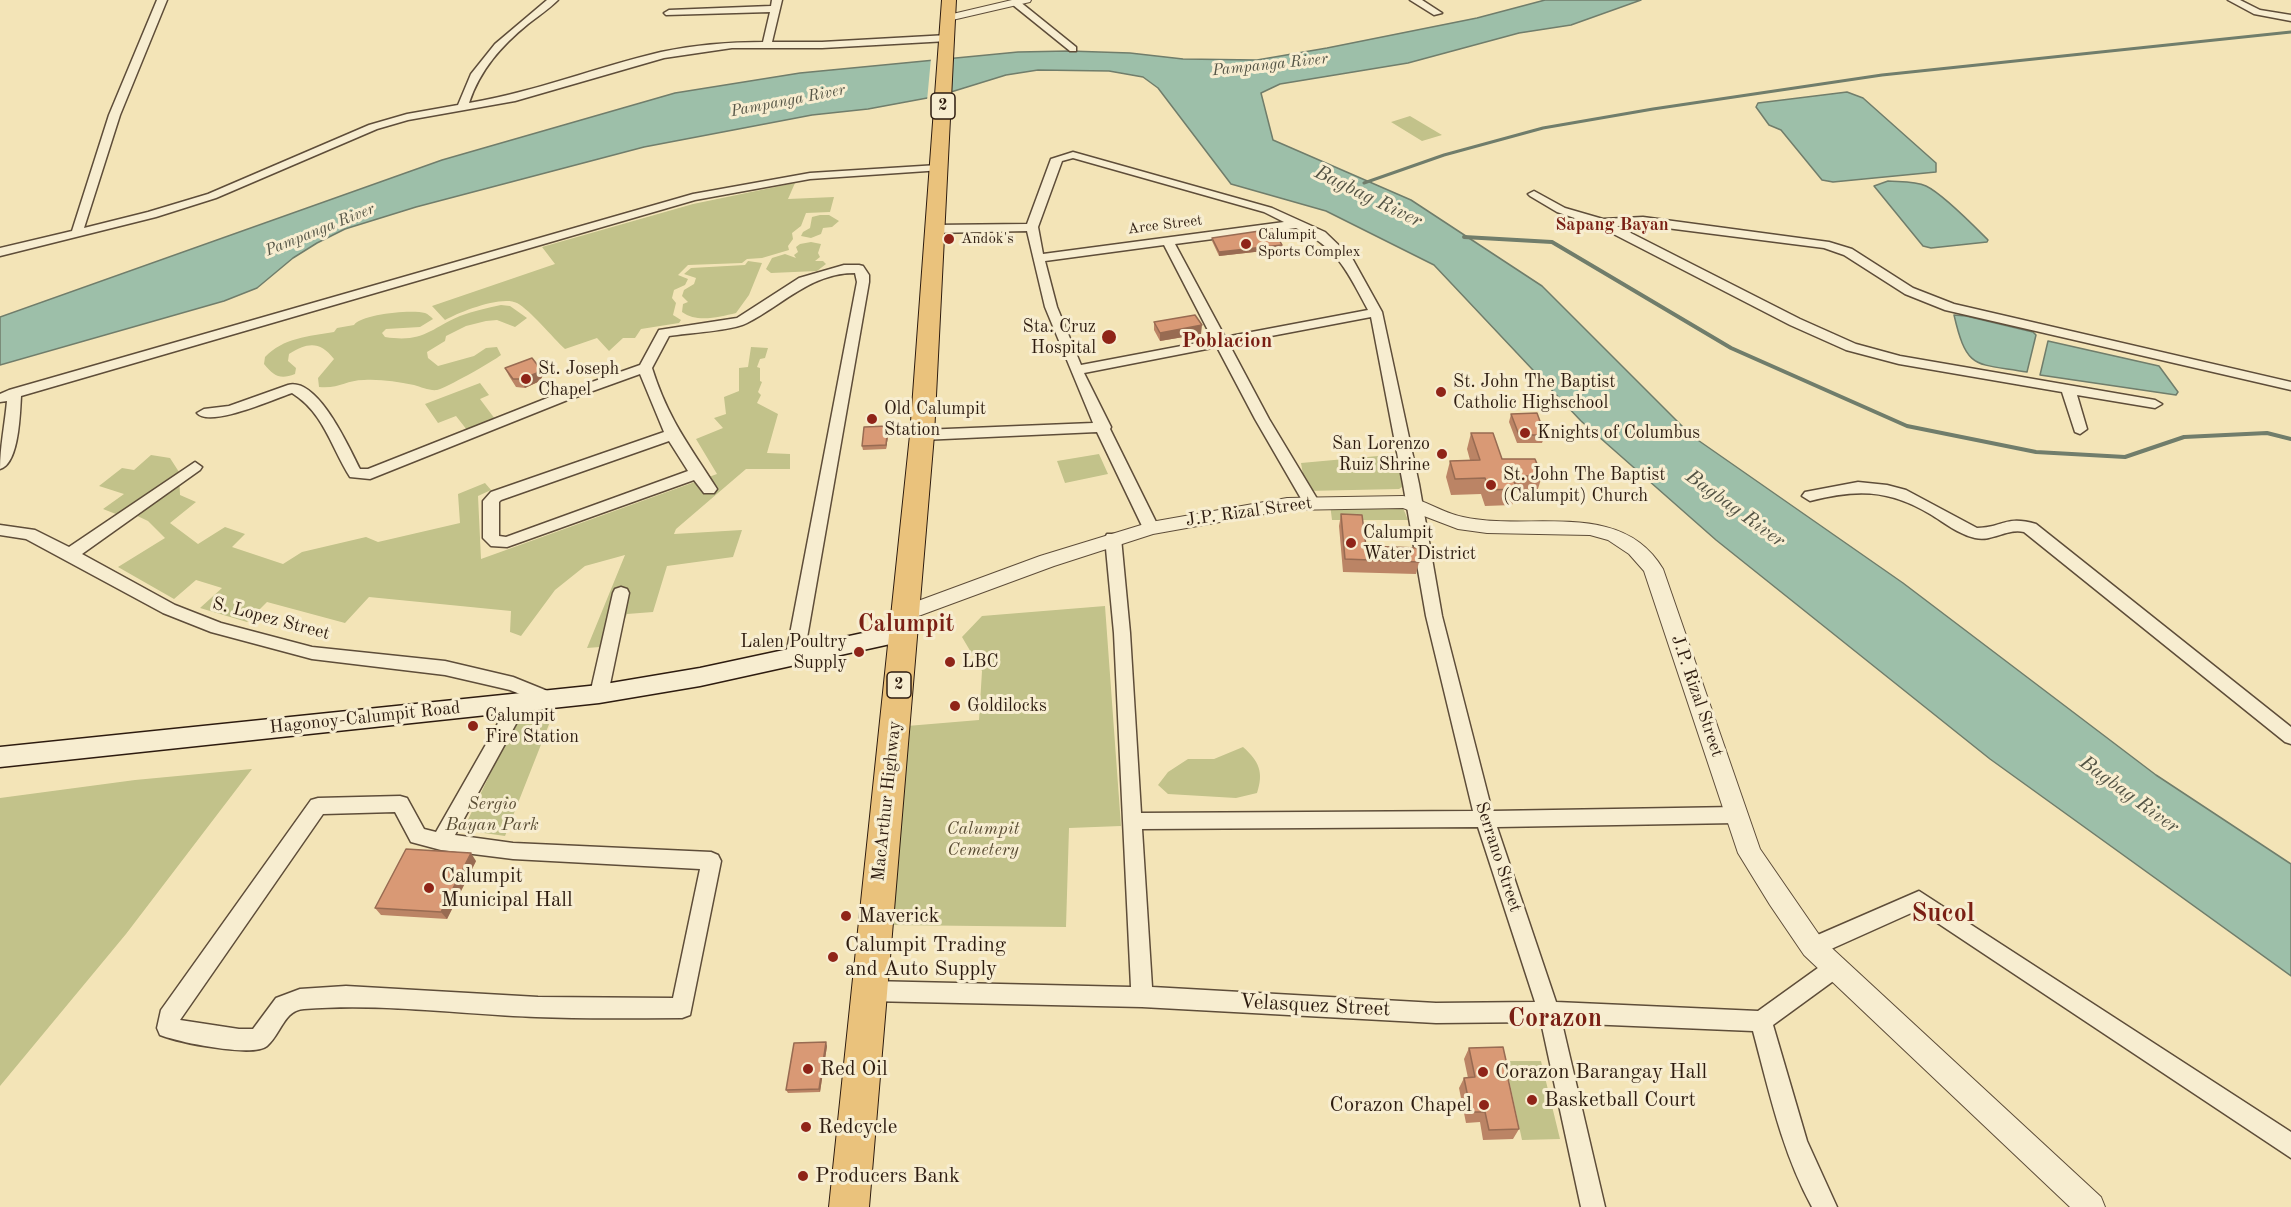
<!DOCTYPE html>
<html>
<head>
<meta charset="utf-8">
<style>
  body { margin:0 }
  canvas { display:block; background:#f3e4b7 }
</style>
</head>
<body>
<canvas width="2291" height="1207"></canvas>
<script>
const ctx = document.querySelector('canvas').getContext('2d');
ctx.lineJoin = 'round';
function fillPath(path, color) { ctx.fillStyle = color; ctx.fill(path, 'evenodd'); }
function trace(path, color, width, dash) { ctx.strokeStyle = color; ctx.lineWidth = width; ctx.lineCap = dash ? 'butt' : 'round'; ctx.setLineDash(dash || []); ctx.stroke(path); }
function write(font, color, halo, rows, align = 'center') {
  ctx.font = font + ' "Old Standard TT",serif'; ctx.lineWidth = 6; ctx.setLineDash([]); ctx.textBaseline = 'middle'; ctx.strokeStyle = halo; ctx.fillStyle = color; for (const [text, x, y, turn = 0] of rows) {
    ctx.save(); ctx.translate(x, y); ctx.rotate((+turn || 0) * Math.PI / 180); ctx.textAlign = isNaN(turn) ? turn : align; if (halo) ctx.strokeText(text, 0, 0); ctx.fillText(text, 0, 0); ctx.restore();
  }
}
fillPath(new Path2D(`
  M1410 116 1442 135 1422 141 1391 122Z
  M795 183 788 199 834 197 830 212 806 213 801 226 792 233 793 239 788 246 789 250 762 258 747 259 742 263 688 265 678 275 688 279 685 285 674 290 672 298 676 303 673 315 681 320 679 323 641 329 635 338H623L609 351 597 338 565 349C553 338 530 310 517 303 502 295 459 312 445 320L432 306 555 264 542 247 693 204Z
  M820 215H829L839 221 832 227 823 228 821 234 811 238 801 236 803 232 810 228 812 217Z
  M811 242 821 244 818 253 820 257 815 261H823L826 264 817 271 771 273 766 269 772 258 785 254 796 258 794 255 798 252 796 247 800 244Z
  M748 261 762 263 749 295 736 313C719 317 697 323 682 312L683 304 688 302 682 296 684 290 694 284 696 278 684 274 691 268 745 265Z
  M501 305 510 306 527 318 515 327 497 320 486 321 466 326 446 336 445 341 427 352 428 358 438 366 474 356 486 348 497 347 501 355C494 361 444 389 437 390 430 391 421 387 414 385 397 382 381 379 364 380 346 380 339 389 319 387L318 378 334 359C320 341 308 342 289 354L288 361 296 368 295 374C280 380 274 376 264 364L265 357C283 338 309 336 334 332L337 328 354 325C361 314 412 309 425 313 428 314 431 317 433 319L420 327 386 329 382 333 385 337C423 343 430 329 460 316 474 311 487 308 501 305Z
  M751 347 768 348 765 358 760 359 757 367 760 368V381L762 382 758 392 761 395 757 403 778 414 767 453 790 454V469H746L676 529 674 534 742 530 733 557 667 566 653 612 627 614 613 646 587 648 625 555 585 566 555 590 521 636 510 632 511 611 369 597 345 623 267 602 247 622 200 608 222 588 196 580 174 599 118 567 165 538 148 521 129 512 121 516 103 509 124 494 99 486 122 468 134 470 151 455 170 458 179 472 180 495 196 502 170 523 198 544 225 527 245 534 232 547 283 564 302 552 366 537 378 542 460 523 458 494 485 483 491 490 478 496 481 559 717 474 696 439 723 428 714 418 726 414 724 397 739 391V368L748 367Z
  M480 383 489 395 480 399 495 419 467 430 456 416 438 423 425 404Z
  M1099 454 1108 474 1065 483 1057 461Z
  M1400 454 1405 485 1399 489 1306 491 1301 463Z
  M1401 503 1408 520H1332L1330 504Z
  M1105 606 1121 826 1069 828 1066 927 890 925 907 726 979 720 982 671 962 637 982 616Z
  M557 704 505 836 463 830 522 708Z
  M1243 747C1259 761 1264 772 1257 793L1236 798 1168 794 1158 785 1168 772 1188 759H1214Z
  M252 769 126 934 0 1086V798L135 780Z
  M1505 1061H1541L1560 1139 1522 1140Z`), '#c2c28a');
const water = new Path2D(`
  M1545 0H1641L1571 25 1519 33 1408 63 1280 84 1261 93 1273 140 1411 200 1542 286 1692 436 1903 583 2156 775 2291 864V976L1990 759 1716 540 1581 421 1434 265 1326 211 1231 184 1158 88 1143 77 1109 71 1038 70 1006 75 938 96 868 109 812 115 644 147 416 207 345 229 317 243 293 258 257 288 224 301 0 365V317L442 160 675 93 800 73 1018 52 1069 51 1130 53 1183 59 1257 60 1327 48 1477 18Z
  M1847 92 1863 98 1936 163V172L1833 182 1822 180 1781 130 1769 125 1756 107 1758 103Z
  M1888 181C1900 182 1915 181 1926 186 1943 194 1974 226 1988 240L1987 242 1931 248 1923 246 1874 186Z
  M1954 315 1966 316 2033 332 2036 335 2027 372C1975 363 1967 371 1954 315Z
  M2048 341 2159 366 2178 392 2176 395 2040 375Z`);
fillPath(water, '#9dbfa9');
trace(water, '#707d6b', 1.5);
fillPath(new Path2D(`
  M954 55 951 95 927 101 931 58Z`), '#f3e4b7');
trace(new Path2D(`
  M1364 183 1444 155 1543 128 1653 109 1882 75 2291 32`), '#707d6b', 3);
trace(new Path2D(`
  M1464 237 1552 242 1731 348 1907 426 2036 452 2125 457 2184 437 2267 433 2291 439`), '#707d6b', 4);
const minor = new Path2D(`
  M157 0H167L120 115 84 228 148 212 208 194 369 125 407 114 458 105 471 74 495 44 547 0H558C549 9 538 16 528 24 501 46 480 70 469 103 535 92 597 67 661 52 694 45 729 42 763 42L770 12 666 15 664 13 669 10 771 6 772 0H782L772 42H822L948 35 953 38 948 41 822 48H732L664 58 515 101 408 120 377 129 216 198 156 217 0 256V248L72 231 109 115Z
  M1410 0H1422L1442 13 1434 15Z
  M2228 0H2240L2260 10 2291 15V21L2254 14Z
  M1013 1H1019L1076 47V51H1070L1013 5Z
  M1073 152 1272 208 1325 232 1352 258 1382 312 1419 484 1442 616 1492 811 1736 807 1743 809 1746 815 1743 821 1736 823 1497 827 1556 1002 1758 1011 1829 960 1836 957 1843 960 1846 967 1843 974 1773 1025 1807 1141 1837 1207H1812C1782 1152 1769 1091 1753 1031L1562 1023 1605 1207H1581L1541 1022 1436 1023 1142 1007 869 1001 861 998 858 991 861 984 869 981 1131 987 1114 633 1105 538 1107 534H1119L1121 538 1130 633 1141 813 1473 811 1426 616 1403 484 1371 317 1229 344 1269 419 1319 502 1311 507 1303 502 1255 419 1217 347 1084 373 1111 427 1110 429 1159 528 1157 532H1145L1143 528 1097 432 922 440 915 435 922 430 1093 423 1045 307 1027 231 934 233 928 229 934 225 1027 224 1051 159ZM1073 158 1264 212 1284 222 1043 254 1038 227 1062 161ZM1296 228C1338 248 1347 271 1368 310L1225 337 1175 244ZM1164 245 1213 340 1081 365 1057 307 1045 261ZM1478 827 1535 1002 1436 1003 1152 987 1142 829Z
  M938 165 942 166V170L810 179 695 200 21 396C20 413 19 464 0 469 0 446 5 424 7 401L0 402V394L9 390 693 194 810 173Z
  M1534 191 1565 208 1603 219 1643 217 1829 242 1852 249 1913 288 1954 304 2291 382V390L1945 310 1905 294 1844 255 1824 248 1643 225 1617 226 1800 319 1856 344 1900 356 2155 400 2162 404 2155 408 2077 395 2087 429 2080 434 2075 432 2062 392 1899 364 1846 350 1790 325 1598 226 1557 212 1530 196 1528 194Z
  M859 265 863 266 869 275V282L804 655 801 660 795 662 789 660 786 655 857 282 855 273C811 273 784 304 747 323 731 331 688 333 669 336L652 368C668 419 689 445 717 489L714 493H704L694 480 507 547 491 546 483 538V501L491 492 664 432 640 374 565 401 370 479 350 477C331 447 324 413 292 393 274 399 210 428 197 413L204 409 229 406 288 385C318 377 349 448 360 469H368L555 395 640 365 659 330 737 318 799 278 844 265ZM669 441 688 471 506 537 499 536V502L501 500Z
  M195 462 202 467 200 470 82 554 175 605 221 623 312 647 445 661 513 677 555 694 558 699 555 704 549 706 510 690 445 675 312 659 211 632 163 613 26 539 0 535V525L35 530 69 547Z
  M1858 482 1887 485 1906 490 1977 528C2002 528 2005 515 2036 524L2291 727V744L2285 742 2024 532C2007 528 1993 542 1975 538 1958 534 1945 523 1930 514 1888 489 1856 489 1810 501L1802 496 1805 492Z
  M621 587 627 589 629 593 608 694 605 699 599 701 593 699 590 694 613 593 615 589Z
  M519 695 525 697 528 702 455 835 513 843 711 852 718 855 721 861 690 1015 682 1018C633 1018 585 1019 536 1017 459 1014 381 1003 304 1009 284 1010 281 1034 267 1046 253 1058 178 1042 160 1035L157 1028 161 1010 311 800 318 798 400 796 407 798 424 829 436 832 513 697ZM395 812 411 842 441 850 513 859 700 869 673 998 538 997 346 986 300 989 276 998 253 1029H239L180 1020 323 814Z
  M1919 891 2291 1132V1158L1918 910 1820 954 1813 957 1806 954 1803 947 1806 940Z`);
const tertiary = new Path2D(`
  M1012 0H1031L1030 2 948 21 942 18 944 16Z
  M1403 496C1425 499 1442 513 1463 517 1529 532 1621 498 1663 569L1760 849 1822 939 2101 1197 2105 1207H2070L1804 955 1770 905 1738 853 1644 571 1629 554 1608 540 1590 535 1487 533 1458 529 1403 508 1287 510 1153 534 1054 566 913 618 906 620 899 618 896 613 899 608 1040 556 1151 522 1287 498Z`);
const secondary = new Path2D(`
  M905 624 913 627 916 633 913 639 700 686 599 703 0 767V747L599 685 700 668Z`);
const trunk = new Path2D(`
  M942 0H956L934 435 869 1207H829L910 435Z`);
trace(minor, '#5e4d39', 3);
trace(tertiary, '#5e4d39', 2);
trace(secondary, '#2d1b0f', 3);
trace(trunk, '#2d1b0f', 2);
fillPath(minor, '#f7edd0');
fillPath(tertiary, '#f7edd0');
fillPath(secondary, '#f7edd0');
fillPath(trunk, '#eac27c');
fillPath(new Path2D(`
  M1212 238 1282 245 1281 249 1219 256 1212 241Z
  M1154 322 1201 334 1160 341 1154 330Z
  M505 368 543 375 540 381 525 388 516 387 509 376Z
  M1511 414 1545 435 1542 443H1517L1509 422Z
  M889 430 886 449 863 450 862 446Z
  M1471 433 1502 459 1542 476 1537 492H1516L1512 505 1485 506 1481 494 1451 495 1446 477 1450 461 1470 460 1467 449Z
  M1341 514 1366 546 1419 562 1416 574 1343 572 1339 526Z
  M476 861 447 919 381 915 375 908Z
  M827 1046 820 1092 788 1093 786 1090Z
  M1469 1048 1509 1074 1507 1077 1519 1129 1513 1139 1483 1140 1480 1122 1466 1123 1459 1088 1464 1078H1468L1464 1059Z`), '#bb8465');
fillPath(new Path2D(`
  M1282 245 1281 249 1219 256V252Z
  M1202 325 1201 334 1160 341V333Z
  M539 367 543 375 540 381 525 388 521 379Z
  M888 426 889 430 886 449V445Z
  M471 853 476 861 447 919 441 912Z
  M826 1042 827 1046 820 1092 819 1089Z`), '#986b52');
const building = new Path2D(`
  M1273 229 1282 245 1219 252 1212 238Z
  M1195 315 1202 325 1160 333 1154 322Z
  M532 358 539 367 537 373 521 379H513L505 368Z
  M1537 413 1545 435H1519L1511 414Z
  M888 426 886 445 862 446 864 427Z
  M1471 433H1493L1502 459H1535L1542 476H1512L1517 489 1489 490 1485 478 1455 479 1450 461 1480 460Z
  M1341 514 1362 515 1366 546 1417 548 1419 562 1345 559Z
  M406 849 471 853 441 912 375 908Z
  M826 1042 819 1089 786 1090 794 1043Z
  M1503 1047 1509 1074H1507L1519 1129 1489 1130 1485 1112H1471L1464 1078 1475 1077 1469 1048Z`);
fillPath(building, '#d99975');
trace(building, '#986b52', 1.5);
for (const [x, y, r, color] of [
  [949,239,6,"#8f2418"],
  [1246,244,6,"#8f2418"],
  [1109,337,8,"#8f2418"],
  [526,379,6,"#8f2418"],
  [1441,392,6,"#8f2418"],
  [872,419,6,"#8f2418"],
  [1525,433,6,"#8f2418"],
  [1442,454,6,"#8f2418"],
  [1491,485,6,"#8f2418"],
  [1351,543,6,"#8f2418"],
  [859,652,6,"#8f2418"],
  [950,662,6,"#8f2418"],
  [955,706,6,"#8f2418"],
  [473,726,6,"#8f2418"],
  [429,888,6,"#8f2418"],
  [846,916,6,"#8f2418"],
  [833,957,6,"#8f2418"],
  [808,1069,6,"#8f2418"],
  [1483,1072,6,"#8f2418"],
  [1532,1100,6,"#8f2418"],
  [1484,1105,6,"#8f2418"],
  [806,1127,6,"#8f2418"],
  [803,1176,6,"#8f2418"]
]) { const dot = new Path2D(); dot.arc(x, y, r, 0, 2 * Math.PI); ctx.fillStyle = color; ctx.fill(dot); trace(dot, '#f7edd0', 2); }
write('15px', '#2d1b0f', '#f7edd0', [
  ["Arce Street",1165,225,-7]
]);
write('15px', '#2d1b0f', '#f7edd0', [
  ["Calumpit",1258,235],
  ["Sports Complex",1258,252],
  ["Andok's",961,239]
], 'left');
write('italic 16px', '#545445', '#f7edd0', [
  ["Pampanga River",1270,65,-6],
  ["Pampanga River",788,101,-11],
  ["Pampanga River",320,230,-22]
]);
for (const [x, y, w] of [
  [943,106,24],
  [899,685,24]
]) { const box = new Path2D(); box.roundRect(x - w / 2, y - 13, w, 26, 4.5); ctx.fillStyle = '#f7edd0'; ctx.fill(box); trace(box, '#2d1b0f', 1.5); }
write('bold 16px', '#2d1b0f', null, [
  ["2",943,106],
  ["2",899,685]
]);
write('bold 18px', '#7a1f14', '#f7edd0', [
  ["Sapang Bayan",1612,225]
]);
write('18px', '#2d1b0f', '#f7edd0', [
  ["Sta. Cruz",1096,327,"right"],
  ["Hospital",1096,348,"right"],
  ["St. Joseph",538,369],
  ["Chapel",538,390],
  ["St. John The Baptist",1453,382],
  ["Catholic Highschool",1453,403],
  ["Old Calumpit",884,409],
  ["Station",884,430],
  ["Knights of Columbus",1537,433],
  ["San Lorenzo",1430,444,"right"],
  ["Ruiz Shrine",1430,465,"right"],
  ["St. John The Baptist",1503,475],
  ["(Calumpit) Church",1503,496],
  ["Calumpit",1363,533],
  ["Water District",1363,554],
  ["Lalen Poultry",847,642,"right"],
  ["Supply",847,663,"right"],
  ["LBC",962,662],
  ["Goldilocks",967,706],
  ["Calumpit",485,716],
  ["Fire Station",485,737]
], 'left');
write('18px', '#2d1b0f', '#f7edd0', [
  ["J.P. Rizal Street",1249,512,-8],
  ["S. Lopez Street",271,619,15],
  ["J.P. Rizal Street",1697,696,71],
  ["Hagonoy-Calumpit Road",365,718,-6],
  ["MacArthur Highway",887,801,-84],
  ["Serrano Street",1498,857,72]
]);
write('italic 18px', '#5a4d34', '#f7edd0', [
  ["Sergio",492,804],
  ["Bayan Park",492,825],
  ["Calumpit",983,829],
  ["Cemetery",983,850]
]);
write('italic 20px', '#545445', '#f7edd0', [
  ["Bagbag River",1368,197,26],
  ["Bagbag River",1735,509,36],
  ["Bagbag River",2129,795,36]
]);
write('bold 21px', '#7a1f14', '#f7edd0', [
  ["Poblacion",1227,341]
]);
write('21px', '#2d1b0f', '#f7edd0', [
  ["Calumpit",441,876],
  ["Municipal Hall",441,900],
  ["Maverick",858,916],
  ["Calumpit Trading",845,945],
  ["and Auto Supply",845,969],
  ["Red Oil",820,1069],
  ["Corazon Barangay Hall",1495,1072],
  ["Basketball Court",1544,1100],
  ["Corazon Chapel",1472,1105,"right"],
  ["Redcycle",818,1127],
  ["Producers Bank",815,1176]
], 'left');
write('21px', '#2d1b0f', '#f7edd0', [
  ["Velasquez Street",1315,1006,3]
]);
write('bold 24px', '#7a1f14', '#f7edd0', [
  ["Calumpit",906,625]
]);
write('bold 26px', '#7a1f14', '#f7edd0', [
  ["Sucol",1943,914],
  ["Corazon",1555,1019]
]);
</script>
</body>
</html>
